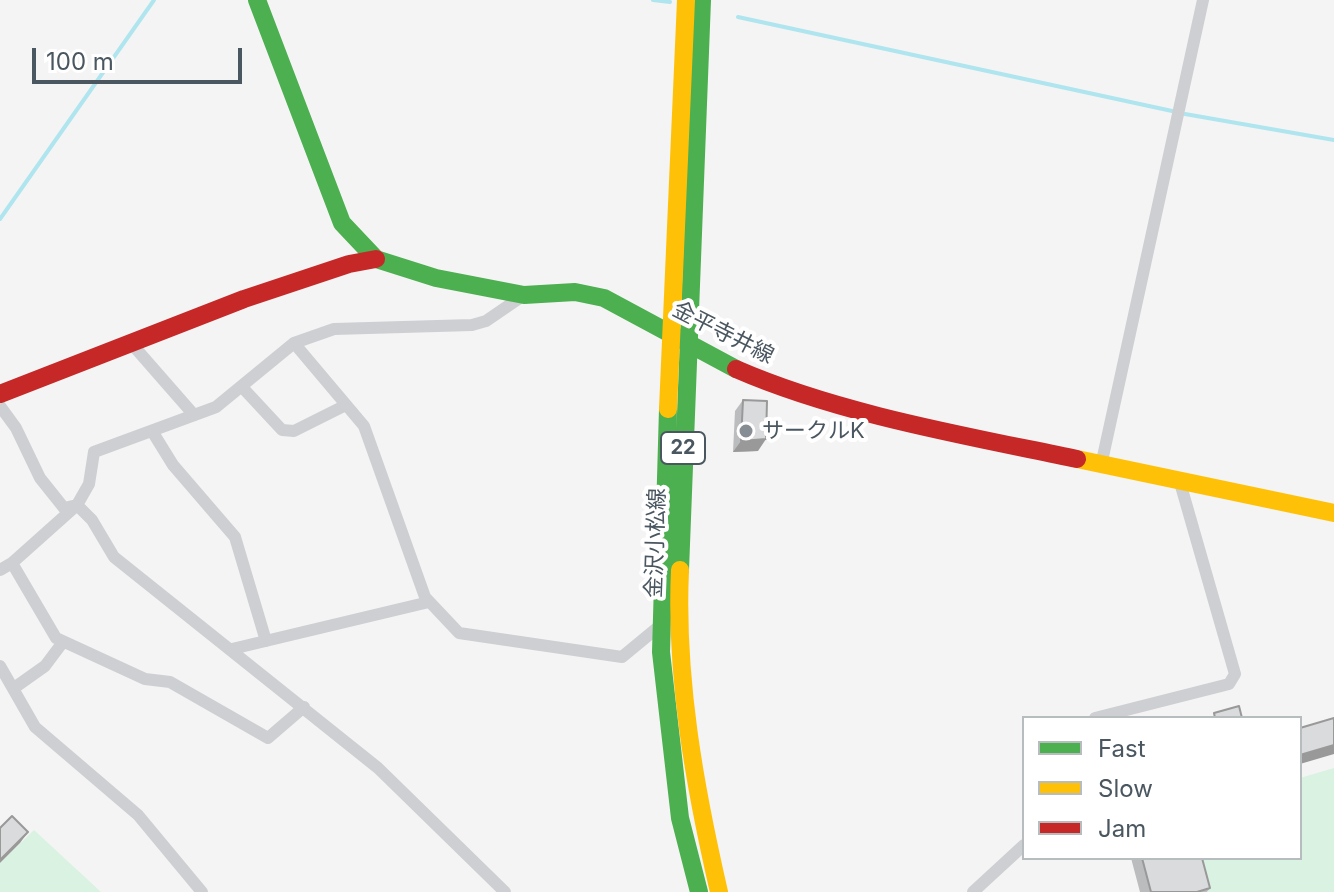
<!DOCTYPE html>
<html>
<head>
<meta charset="utf-8">
<style>
  body { margin:0 }
  #map { position:relative; width:1334px; height:892px; overflow:hidden; background:#f4f4f4; font-family:Inter,sans-serif }
  canvas { display:block }
  .legend { position:absolute; left:1022px; top:716px; width:280px; height:144px; box-sizing:border-box; background:#fff; border:2px solid #b7bcbf; margin:0; padding:10px 14px; list-style:none; font-size:24px; color:#4a5760 }
  .legend li { display:flex; align-items:center; gap:16px; height:40px }
  .legend b { width:40px; border:2px solid #b7bcbf }
  .scale { position:absolute; left:32px; top:48px; width:210px; height:36px; box-sizing:border-box; border:4px solid #4a5760; border-top:0; padding-left:10px; font-size:24px; line-height:28px; white-space:nowrap; color:#4a5760; -webkit-text-stroke:6px #fff; paint-order:stroke }
</style>
</head>
<body>
<div id="map">
<canvas width="1334" height="892"></canvas>
<ul class="legend">
<li><b style="height:10px;background:#4caf50"></b>Fast</li>
<li><b style="height:10px;background:#ffc107"></b>Slow</li>
<li><b style="height:10px;background:#c62828"></b>Jam</li>
</ul>
<div class="scale">100 m</div>
</div>
<script>
const ctx = document.querySelector('canvas').getContext('2d');
ctx.lineJoin = 'round';
function fillPath(path, color) { ctx.fillStyle = color; ctx.fill(path, 'evenodd'); }
function trace(path, color, width, dash) { ctx.strokeStyle = color; ctx.lineWidth = width; ctx.lineCap = dash ? 'butt' : 'round'; ctx.setLineDash(dash || []); ctx.stroke(path); }
function write(font, color, halo, rows, align = 'center') {
  ctx.font = font + ' Inter,"Noto Sans JP",sans-serif'; ctx.lineWidth = 8; ctx.setLineDash([]); ctx.textBaseline = 'middle'; ctx.strokeStyle = halo; ctx.fillStyle = color; for (const [text, x, y, turn = 0] of rows) {
    ctx.save(); ctx.translate(x, y); ctx.rotate((+turn || 0) * Math.PI / 180); ctx.textAlign = isNaN(turn) ? turn : align; if (halo) ctx.strokeText(text, 0, 0); ctx.fillText(text, 0, 0); ctx.restore();
  }
}
fillPath(new Path2D(`
  M1334 768V892H1208L1200 858H1300V778Z
  M34 830 101 892H0V863Z`), '#d9f2e1');
trace(new Path2D(`
  M653 0 670 2
  M738 17 1172 111
  M1185 114 1334 140
  M0 219 154 0`), '#afe5ee', 4);
trace(new Path2D(`
  M131 343 194 415
  M294 343 364 426 425 597 459 633 622 657 662 624
  M242 387 282 430 294 431 346 405
  M0 406 16 428 40 478 64 508 77 505
  M152 431 173 465 235 537 266 641
  M1102 461 1203 0
  M77 505 92 520 114 557 378 768 505 892
  M12 563 56 638 145 679 170 682 268 738 304 707
  M0 570 12 563 77 505 89 484 94 452 216 407 294 343 334 329 472 325 486 321 524 295
  M232 649 429 602
  M0 666 35 727 138 815 202 892
  M14 688 45 666 63 642
  M1095 718 1229 684 1235 674 1179 479
  M973 892 1024 845`), '#cdcfd2', 12);
trace(new Path2D(`
  M257 0 342 223 376 259 436 278 524 295 575 292 604 298 736 369
  M668 409 661 652 680 818 699 892
  M680 570 702 0`), '#4caf50', 18);
trace(new Path2D(`
  M668 409 686 0
  M1077 459 1334 513
  M680 570C675 678 695 788 719 892`), '#ffc107', 18);
trace(new Path2D(`
  M736 369C839 414 967 436 1077 459
  M0 394 244 299 349 264 376 259`), '#c62828', 18);
fillPath(new Path2D(`
  M743 400 758 451 733 452 735 411Z
  M1131 858H1202L1210 888 1207 892H1140Z`), '#bbbcbd');
fillPath(new Path2D(`
  M766 439 758 451 733 452 741 441Z
  M1334 745V754L1300 764V755Z
  M28 832 20 843 0 863V860Z`), '#99999a');
const building = new Path2D(`
  M743 400 767 401 766 439 741 441Z
  M1239 706 1242 718H1215L1214 713Z
  M1334 718V745L1300 755V728Z
  M12 816 28 832 0 860V828Z
  M1142 858H1202L1210 888 1197 892H1151Z`);
fillPath(building, '#dadbdc');
trace(building, '#99999a', 2);
for (const [x, y, r, color] of [
  [746,431,8,"#868e94"]
]) { const dot = new Path2D(); dot.arc(x, y, r, 0, 2 * Math.PI); ctx.fillStyle = color; ctx.fill(dot); trace(dot, '#fff', 3); }
for (const [x, y, w] of [
  [683,448,44]
]) { const box = new Path2D(); box.roundRect(x - w / 2, y - 16, w, 32, 6); ctx.fillStyle = '#fff'; ctx.fill(box); trace(box, '#4a5760', 2); }
write('bold 20px', '#4a5760', null, [
  ["22",683,448]
]);
write('22px', '#4a5760', '#fff', [
  ["金平寺井線",723,333,27],
  ["金沢小松線",656,543,-88]
]);
write('22px', '#4a5760', '#fff', [
  ["サークルK",762,431]
], 'left');
</script>
</body>
</html>
